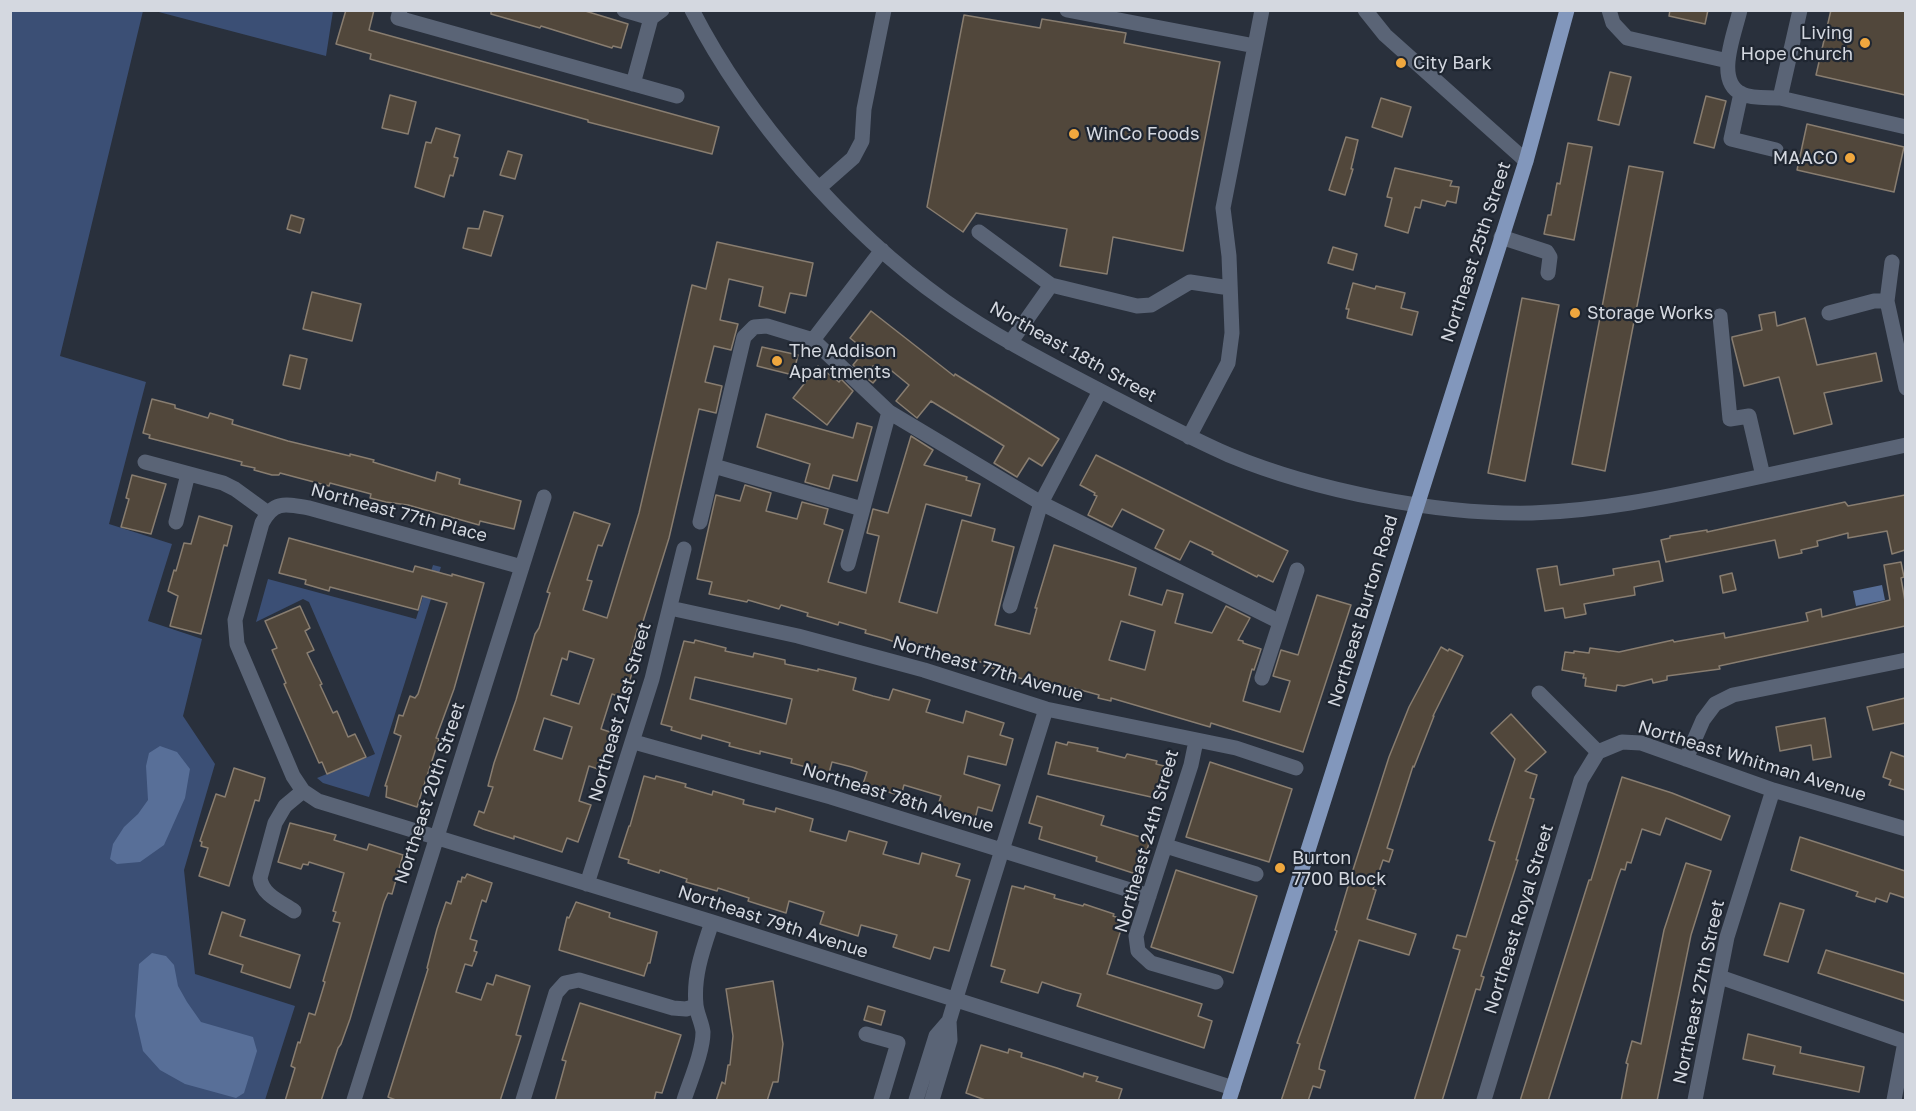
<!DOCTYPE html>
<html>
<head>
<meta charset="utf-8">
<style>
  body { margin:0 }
  #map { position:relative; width:1916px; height:1111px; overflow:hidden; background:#29303c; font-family:"Golos Text",sans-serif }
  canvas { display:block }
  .frame { position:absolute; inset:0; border:12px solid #d4d8e0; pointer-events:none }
</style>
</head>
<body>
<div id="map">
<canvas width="1916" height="1111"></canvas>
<div class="frame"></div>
</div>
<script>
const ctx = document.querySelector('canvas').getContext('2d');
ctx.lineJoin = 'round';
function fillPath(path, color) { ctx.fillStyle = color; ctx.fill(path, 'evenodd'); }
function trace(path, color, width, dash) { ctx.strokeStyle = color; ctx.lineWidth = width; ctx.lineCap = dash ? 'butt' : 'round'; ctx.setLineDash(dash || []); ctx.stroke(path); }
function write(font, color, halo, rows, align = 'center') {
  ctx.font = font + ' "Golos Text",sans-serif'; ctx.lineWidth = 4.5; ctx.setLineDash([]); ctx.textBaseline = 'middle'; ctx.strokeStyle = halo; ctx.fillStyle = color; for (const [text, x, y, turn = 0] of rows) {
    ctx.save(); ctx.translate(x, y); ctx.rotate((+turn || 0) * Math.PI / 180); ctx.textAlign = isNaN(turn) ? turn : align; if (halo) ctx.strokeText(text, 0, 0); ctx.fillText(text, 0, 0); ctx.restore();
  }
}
fillPath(new Path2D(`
  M10 11H143L60 356 146 382 109 524 172 544 148 621 202 639 183 716 215 764 184 870 195 974 295 1006 265 1100H11Z
  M155 11 333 10V11L326 56Z
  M433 565 441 567 369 797 323 783 317 778 375 754 309 602 303 599 256 622 268 579 416 619Z`), '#3b4f75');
fillPath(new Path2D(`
  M1882 585 1885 600 1856 606 1853 591Z
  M160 746 177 752 190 769 185 798 164 845 140 862 117 864 110 859 113 844 124 827 138 814 148 800 146 766 149 753Z
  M152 953 166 956 174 965 178 986 187 1002 201 1022 253 1037 257 1051 244 1093 236 1098 185 1084 160 1070 143 1051 135 1016 139 964Z`), '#586f98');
const building = new Path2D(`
  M346 10H374L369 30 719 127 712 154 588 122V120L370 59 371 54 336 44Z
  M491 10H582L628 24 621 48 613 46 612 48 541 26 540 28 491 14Z
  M1670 10H1708L1705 24 1669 16Z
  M1831 10H1905V95L1816 75Z
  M964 15 1040 28 1042 19 1126 33 1124 43 1220 62 1183 251 1113 237 1107 274 1060 266 1067 229 976 213 963 232 927 207Z
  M1610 72 1631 77 1619 125 1598 120Z
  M390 95 416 102 408 134 382 128Z
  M1706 96 1726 101 1714 148 1694 143Z
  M1381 98 1411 107 1402 137 1372 127Z
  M1807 124 1904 147 1894 192 1797 170Z
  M436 128 460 135 454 157 458 158 453 176 450 175 444 197 415 187 426 142 431 143Z
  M1346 137 1358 140 1351 169H1353L1345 195 1329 190Z
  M1568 143 1592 147 1574 240 1544 234 1548 215H1551L1557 183 1560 184Z
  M508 151 522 155 515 179 500 175Z
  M1629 166 1663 172 1605 471 1572 464Z
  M1395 168 1452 181 1450 186 1459 187 1456 203 1447 201 1445 206 1422 200 1420 208 1415 207 1408 233 1385 226 1392 198 1387 197Z
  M484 211 503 216 491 256 463 248 468 228 479 229Z
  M291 215 304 219 300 233 287 229Z
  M717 242 813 263 806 296 790 293 785 313 759 306 763 287 729 279 720 320 738 324 731 350 714 346 705 382 722 386 716 413 699 409 669 538 641 628 638 627 629 659 636 661 624 698 612 694 601 729 613 733 601 770 589 766 579 801 591 805 578 842 567 838 562 852 514 836V839L483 829 474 825 479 811 484 813 493 787 488 786 494 763 516 700 535 634 539 628 550 593 547 592 574 512 610 524 602 546 598 545 587 580 592 581 583 610 607 618 639 513 692 285 706 289ZM569 651 594 659 579 704 551 695 562 658 567 660ZM544 718 572 727 562 759 534 750Z
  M1333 247 1357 254 1353 270 1328 263Z
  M1353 283 1375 289 1376 286 1405 293 1401 308 1418 312 1412 335 1347 318 1349 309H1346Z
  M312 292 361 304 352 341 303 329Z
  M1522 298 1559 305 1525 481 1488 473Z
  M871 311 954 376 955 374 1059 439 1042 466 1029 458 1017 477 994 463 1004 446 931 401 917 418 896 401 909 385 887 367 873 383 869 380 873 366 865 376 853 365 865 350 850 338Z
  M1775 312 1777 326 1805 318 1817 365 1876 353 1882 381 1824 393 1832 424 1794 434 1779 377 1744 386 1732 339V337L1762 330 1759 315Z
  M762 347 798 355 793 375 757 366Z
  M290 355 307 359 300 389 283 385Z
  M818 366 839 382 841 379 853 391 827 425 793 398Z
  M152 399 175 405V408L208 418 210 413 233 420 232 424 288 441 350 456V454L374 460 373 462 435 481 437 472 460 479 459 484 521 501 514 529 480 521 479 525 408 505 386 502 370 498 371 494 330 483 329 486 280 473 279 475H272L254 470 255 468 241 465 242 462 149 438 150 435 143 433Z
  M766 414 853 438 857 423 872 427 857 481 833 475 829 489 805 482 810 464 757 447Z
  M911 436 933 450 924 465 967 477 966 480 980 484 971 516 926 504 899 602 937 613 962 520 995 529 992 541 1014 547 995 625 1030 634 1037 608H1035L1054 545 1109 560 1136 568 1129 595 1162 605 1167 590 1183 594 1175 623 1212 633 1226 606 1250 618 1238 640 1243 641V643L1261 649 1254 670 1252 669 1243 701 1280 712 1290 681 1273 676 1281 650 1298 655 1317 595 1351 605 1303 752 1211 723 1210 727 1111 698V701L1098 698 1099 695 1070 687 1069 690 1007 675V672L984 666 985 663 923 649 924 646 896 638 895 642 883 638 865 633 866 630 839 622 838 625 825 621 807 616 808 613 781 605 779 609 748 600 747 602 709 594 712 582 697 579 716 495 740 501 745 485 771 493 766 511 797 519 802 502 828 509 824 524 843 530 828 582 866 593 879 536 867 533 873 509 888 513ZM1121 621 1155 631 1145 670 1109 660Z
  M1096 455 1288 551 1273 582 1258 575 1257 577 1212 554 1213 552 1190 541 1180 560 1155 548 1164 530 1122 509 1112 527 1088 515 1097 496 1094 495 1095 493 1080 485Z
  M132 475 166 484 151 534 121 527 129 499 126 498Z
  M1905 495V550L1892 554 1887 531 1848 538V533L1817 541 1818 546 1801 550 1802 553 1779 558 1775 540 1666 562 1661 540 1670 538V536L1707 530V532L1845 502 1848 506Z
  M199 516 232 526 227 546 224 545 201 634 170 626 178 596 168 591 174 570 176 571 184 543 191 544Z
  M289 538 413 572 415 566 452 576V574L484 583 454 689 436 738 439 739 417 807 386 797 387 786H385L401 736 394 733 399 715 403 716 410 696 415 698 418 694 447 603 422 596 418 610 330 587 329 591 305 584 306 580 279 573Z
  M1659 561 1663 581 1634 587 1635 595 1584 604 1586 614 1565 618 1563 608 1545 611 1537 569 1557 566 1560 585 1614 575 1613 569Z
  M1901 562 1904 577 1901 578 1905 601V626L1719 666 1720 669 1667 676V680L1653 683 1652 679 1624 686 1617 685 1616 691 1585 686 1586 678H1583L1584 674 1562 670 1565 652 1574 653V651L1589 653 1590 648 1619 652 1673 640 1674 642 1724 633 1725 638 1808 621 1806 613 1821 609 1822 617 1890 600 1884 565Z
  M1732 573 1736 590 1723 593 1720 576Z
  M300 606 310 628 305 631 314 650 307 653 322 684 320 685 333 713 337 711 348 737 355 734 366 757 327 774 322 762 319 763 284 684 286 683 272 650 277 648 265 621Z
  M695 640 726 648 725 651 753 657 754 653 785 660V664L818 671V669L856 678 853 690 873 696 889 700 893 689 930 700 926 712 963 723 966 711 1004 723 1000 735 1013 739 1006 765 968 756 964 774 1000 785 992 811 978 807 975 819 937 808 941 796 904 785 901 796 863 784 867 772 852 767 832 762 829 773 791 763 792 759 760 751V754L729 746 730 743 702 735 701 739 671 730 672 727 661 724 684 641 694 643ZM695 677 792 699 786 724 690 699Z
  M1441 647 1448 651 1449 649 1463 656 1433 716H1434L1414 767 1413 766 1387 848 1393 850 1389 862 1383 860 1373 889 1376 890 1367 919 1416 934 1409 955 1359 940 1320 1063 1319 1069 1325 1071 1320 1088 1313 1086 1308 1101H1281L1300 1044 1297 1043 1337 931 1335 930 1352 873 1389 757 1409 707Z
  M1905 698V723L1873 730 1867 707Z
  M1511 714 1546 752 1525 771 1537 775 1530 798 1534 799 1516 860H1518L1481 976 1484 977 1480 990 1476 989 1442 1101H1414L1460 950 1453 948 1457 935 1466 937 1495 842 1489 840 1515 759 1491 733Z
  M1825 718 1831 757 1813 760 1811 745 1780 751 1776 727Z
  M1056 742 1067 745 1068 742 1098 748 1097 751 1125 758 1127 754 1157 761 1156 764 1168 767 1160 799 1048 774Z
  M1891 752 1905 757V790L1889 785 1891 780 1883 777Z
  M1210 762 1292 789 1269 862 1186 837Z
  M234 768 265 778 259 801 255 800 229 886 199 876 208 848 201 846 202 842 200 841 216 794 225 797Z
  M644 776 655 779 656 776 686 784 685 787 712 795 713 791 744 800 743 804 775 812 776 808 813 819 810 831 846 841 849 831 887 842 883 854 919 864 922 853 960 864 956 876 970 880 949 951 934 947 930 959 893 947 897 935 861 925 858 936 820 924 824 912 789 901 786 913 748 901 749 898 718 888 717 891 686 882 687 879 660 870 659 873 628 863 629 860 619 857 629 826H630Z
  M1622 777 1672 793 1730 816 1721 840 1666 818 1660 835 1642 829 1631 863 1627 862 1625 870 1621 869 1617 880 1548 1101H1520L1589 880H1591Z
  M1037 796 1104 816 1101 825 1150 840 1139 875 1096 861 1097 857 1039 839 1042 827 1029 823Z
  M290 823 336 835 334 840 367 850 369 844 403 855 392 894 388 893 384 902 350 1019 341 1044 338 1048 321 1101H285L295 1068 291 1066 298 1042 300 1043 309 1013 315 1015 325 982 323 981 340 923 333 921 336 912 333 911 344 873 309 862 308 865 303 864 301 869 278 862Z
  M1800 837 1905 871V898L1890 893 1887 902 1876 898 1875 902 1856 896 1858 892 1791 870Z
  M1686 863 1711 871 1691 935 1657 1101H1621L1628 1064 1626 1063 1632 1041 1641 1044 1664 930Z
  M1176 870 1257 896 1233 973 1151 947Z
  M467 874 492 883 486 902 482 900 470 939 477 941 474 951 477 952 472 966 465 964 456 992 481 1000 487 983 493 985 496 975 530 986 516 1035 521 1036 500 1101H398L388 1097 428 969 427 968 437 929 446 902 451 904 458 881 461 882 462 877 465 878Z
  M1012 886 1024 889 1025 886 1055 895 1054 898 1083 906 1084 904 1114 914 1113 916 1124 920 1107 974 1202 1004 1198 1016 1212 1021 1204 1048 1077 1006 1081 994 1066 990 1042 982 1038 993 1001 982 1005 970 991 966Z
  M576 902 610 913 609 917 611 918 657 932 650 963H648L644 976 559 950 567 917 569 918Z
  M1780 903 1804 910 1788 962 1764 955Z
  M222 912 245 920 240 936 300 955 290 988 241 972 243 965 209 954Z
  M1826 950 1905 974V1001L1818 973Z
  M773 981 783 1044 778 1082H773L767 1101H716L722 1082 725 1084 728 1065H730L733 1036 726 989Z
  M580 1003 681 1035 662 1093 656 1092 654 1101H555L566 1061 562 1060Z
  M868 1006 885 1011 881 1025 864 1020Z
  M1748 1034 1801 1047 1800 1053 1864 1067 1859 1092 1773 1074 1775 1066 1743 1059Z
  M981 1045 1008 1053 1009 1049 1022 1053 1021 1057 1057 1068 1083 1077 1084 1073 1098 1077 1096 1081 1122 1089 1118 1101H988L966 1093Z`);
fillPath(building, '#51473b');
trace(building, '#887d70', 1.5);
trace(new Path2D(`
  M400 10 398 18 677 96
  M624 10 651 18 662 10
  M692 10C748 119 845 230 945 301 998 339 1057 368 1116 399 1153 418 1190 438 1229 455 1316 491 1438 515 1532 513 1598 511 1662 498 1726 484 1786 471 1846 458 1906 445
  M1067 10 1255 46 1262 10
  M1365 10 1385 35 1526 161
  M1609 10 1613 23 1627 38 1728 61
  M1740 10C1735 33 1714 81 1742 94 1753 99 1768 97 1780 98
  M1800 10 1780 98 1906 127
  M633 84 651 18
  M1741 93 1731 139 1776 150
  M819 188 853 158 862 141 864 109 884 10
  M979 232 1051 285
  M1501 237 1547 252 1550 257 1548 273
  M1892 262 1887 301 1906 388
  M1829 313 1874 301H1887
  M1720 316 1730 419 1749 416 1763 476
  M813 340 882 250
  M1010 343 1051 285 1137 306 1151 305 1190 282 1230 288
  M1189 437 1228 363 1232 333 1229 256 1223 208 1255 46
  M145 462 223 483 235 489 268 513
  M714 466 862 509
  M176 522 188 474
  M700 522 744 337 754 327 767 326 813 340 889 412 1041 503 1280 622
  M848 564 889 412
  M522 567 309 508C286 504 274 500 262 523L235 620 237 644 293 776 303 791 318 801 712 922 1233 1088
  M1010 606 1041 503 1100 391
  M670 608 798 636 924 670 1046 709 1236 748 1296 768
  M1262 678 1297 570
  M1539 693 1598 752
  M1196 741 1191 765 1136 936 1138 951 1151 963 1216 982
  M634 742 831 797 1149 896
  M1598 752 1622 742 1641 743 1773 790 1906 829
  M1686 759 1703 720 1715 704 1733 695 1906 660
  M1166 846 1256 874
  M587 884 652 679 684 549
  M294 911C281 902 262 895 260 878L275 823 285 806 303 791
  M1720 977 1906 1042
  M866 1034 898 1043 881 1100
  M354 1100 544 497
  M523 1100 556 993 565 983 579 980 673 1008 686 1009 696 1006
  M684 1100C690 1081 703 1052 703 1032 702 1023 697 1014 696 1005 693 976 703 949 712 922
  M916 1100 936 1036 949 1021
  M932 1100 950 1040 949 1021 955 1001 1046 709
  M1484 1100 1581 780 1598 752
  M1695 1100 1727 937 1773 790
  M1894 1100 1905 1042`), '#5a6476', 15);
trace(new Path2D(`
  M1229 1100 1526 161 1567 10`), '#8297bc', 15);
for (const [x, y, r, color] of [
  [1865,43,6,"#efa73e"],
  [1401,63,6,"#efa73e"],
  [1074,134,6,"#efa73e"],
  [1850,158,6,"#efa73e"],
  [1575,313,6,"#efa73e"],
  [777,361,6,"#efa73e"],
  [1280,868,6,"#efa73e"]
]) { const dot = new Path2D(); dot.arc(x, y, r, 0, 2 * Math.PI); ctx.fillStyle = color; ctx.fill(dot); trace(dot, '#1f2631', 2); }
write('18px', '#d4d8e0', '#1f2631', [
  ["Living",1853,33,"right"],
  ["Hope Church",1853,54,"right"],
  ["City Bark",1413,63],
  ["WinCo Foods",1086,134],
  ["MAACO",1838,158,"right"],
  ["Storage Works",1587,313],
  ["The Addison",789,351],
  ["Apartments",789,372],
  ["Burton",1292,858],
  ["7700 Block",1292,879]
], 'left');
write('18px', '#d4d8e0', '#1f2631', [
  ["Northeast 25th Street",1476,252,-72],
  ["Northeast 18th Street",1073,352,29],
  ["Northeast 77th Place",399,513,15],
  ["Northeast Burton Road",1363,611,-73],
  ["Northeast 77th Avenue",988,669,16],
  ["Northeast 21st Street",620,712,-74],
  ["Northeast Whitman Avenue",1752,761,17],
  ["Northeast 20th Street",430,793,-72],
  ["Northeast 78th Avenue",898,798,17],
  ["Northeast 24th Street",1147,841,-74],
  ["Northeast Royal Street",1519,919,-73],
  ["Northeast 79th Avenue",773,922,18],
  ["Northeast 27th Street",1699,992,-78]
]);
</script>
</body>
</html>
